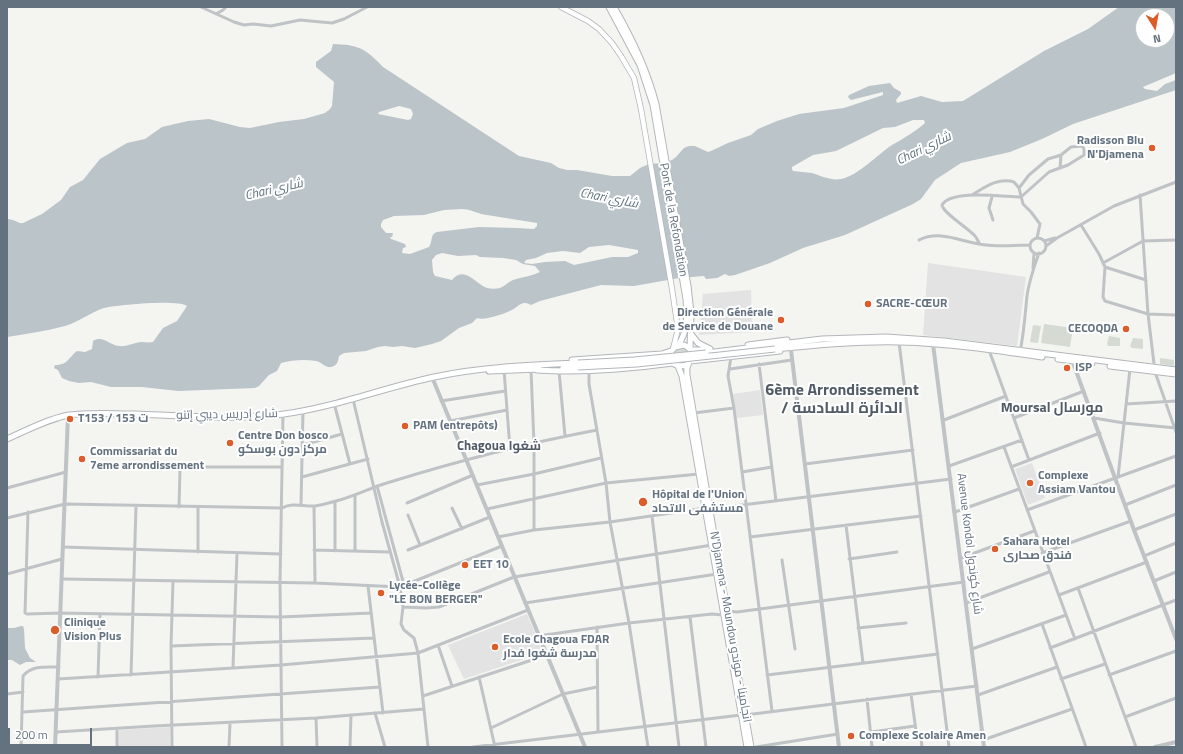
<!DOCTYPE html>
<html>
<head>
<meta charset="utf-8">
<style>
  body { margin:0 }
  #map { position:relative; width:1183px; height:754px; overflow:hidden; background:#f4f4f1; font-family:"Titillium Web",sans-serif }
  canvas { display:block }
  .frame { position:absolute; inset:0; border:8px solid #647280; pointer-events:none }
  .north { position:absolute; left:1135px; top:8px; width:40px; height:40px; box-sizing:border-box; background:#fff; border:1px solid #c1c7cc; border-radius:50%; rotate:169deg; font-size:11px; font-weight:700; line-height:16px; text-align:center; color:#647280 }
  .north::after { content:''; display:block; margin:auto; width:14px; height:18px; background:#db5d2a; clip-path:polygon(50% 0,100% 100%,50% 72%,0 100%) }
  .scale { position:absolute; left:8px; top:728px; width:84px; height:18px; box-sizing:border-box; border:2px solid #647280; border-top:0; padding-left:5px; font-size:12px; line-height:14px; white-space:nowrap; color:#647280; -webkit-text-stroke:3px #fff; paint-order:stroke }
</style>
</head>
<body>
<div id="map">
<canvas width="1183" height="754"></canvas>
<div class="frame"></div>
<div class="north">N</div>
<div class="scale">200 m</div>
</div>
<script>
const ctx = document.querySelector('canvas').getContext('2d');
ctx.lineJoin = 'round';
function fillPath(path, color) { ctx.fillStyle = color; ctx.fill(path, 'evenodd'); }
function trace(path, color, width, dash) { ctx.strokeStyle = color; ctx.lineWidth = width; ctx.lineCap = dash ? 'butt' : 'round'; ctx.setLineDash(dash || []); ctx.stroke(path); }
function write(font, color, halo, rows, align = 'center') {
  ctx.font = font + ' "Titillium Web",Cairo,sans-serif'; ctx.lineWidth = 4; ctx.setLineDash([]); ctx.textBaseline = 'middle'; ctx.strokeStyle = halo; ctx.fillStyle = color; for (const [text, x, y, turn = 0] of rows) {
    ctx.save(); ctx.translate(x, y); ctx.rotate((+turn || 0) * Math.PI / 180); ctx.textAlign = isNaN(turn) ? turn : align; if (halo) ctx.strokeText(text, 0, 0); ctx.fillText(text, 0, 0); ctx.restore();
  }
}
fillPath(new Path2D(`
  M928 263 1026 277 1017 346 923 335Z
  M751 290 752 332 699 335 703 294Z
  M760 390 763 415 737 418 733 394Z
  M1032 463 1045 498 1028 505 1015 469Z
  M527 614 541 648 537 650 539 654 464 679 448 645Z
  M170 727V747H118L119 730Z`), '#e2e3e2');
fillPath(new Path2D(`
  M1044 324 1073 328 1070 347 1041 343Z
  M1033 325 1041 326 1038 343 1030 342Z
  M1109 336 1120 338V346H1108L1107 344Z
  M1133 338 1143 339V348L1142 349 1132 348 1130 346Z
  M673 356a8 8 0 1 1 16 0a8 8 0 1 1-16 0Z
  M1160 358 1174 360V366L1160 364Z`), '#d5dbd2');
fillPath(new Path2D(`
  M1119 7H1176V73L1143 87 1145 89 1157 91 1165 84 1176 80V90L1073 124 1042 139 1010 152 961 163 935 180 921 199 913 204 845 235 803 248 770 263 735 275 729 276 725 274 717 278 706 279 704 276 679 278 634 286 601 285 540 301 531 305C521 300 520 306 512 310 504 314 484 321 477 318L472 323 459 328 441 341 432 344 415 348 402 346 393 347 385 346 378 347 366 351 344 353 339 356C338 361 338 365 331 367 326 368 321 362 316 361 305 359 292 360 281 363L277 371 269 375 259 386 255 388 178 391 142 387H111L91 382 79 383 69 381 62 378 58 370 54 368 55 365C68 365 68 358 77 351L85 352 92 349 93 341C103 335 109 345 119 346 126 347 133 343 141 342 145 342 149 343 153 342L163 328 177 321 187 306C179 299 116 305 104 308 91 312 79 322 65 326 46 331 26 334 7 337V219C15 219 18 224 23 223L42 214 61 200 70 187 83 180 100 159 127 143 145 139 162 127 188 121 209 119 240 127 250 128 279 122 304 119 325 113 330 109 332 106 334 82 316 67V62L331 51 333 44C359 45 365 48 383 67L519 156 551 163 559 168 567 170H577L612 176H630L640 168 649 164 663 163 672 160 676 157 684 148 689 146H695L708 152 711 151 728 143 751 135 758 129 777 121 799 114 844 108 883 95V92L851 100 848 97 849 95 869 86 890 83 894 88 901 92V94L896 100 897 103 921 96 942 102 963 101 1044 51 1088 29ZM1143 16H1167V40H1143ZM399 106 411 109 413 114 411 119 408 120 378 114 379 112ZM913 120H924L925 123C915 132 904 138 892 145 878 154 858 176 841 179 832 181 821 176 812 173 806 172 799 172 793 171L792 169V167L813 155 836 151 883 128 895 127ZM462 209C471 209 478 214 487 215 504 218 520 220 537 223V226L534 229 517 228 479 227 437 232C430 234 433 241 429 247L410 254 402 253 403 248 406 247 405 244 391 239 390 237H392L393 233H386L381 227V224L383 220 394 216 424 215 444 210ZM609 245 638 250V253L628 257H612L574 265 565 261 545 262 532 264 524 263 526 260 536 258 547 253 563 251 580 253 589 247ZM442 253 458 256 476 255 480 257 503 258 516 260 523 264 535 266 540 272C532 276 522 277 513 280 508 282 505 286 500 288 496 289 491 289 487 288 475 284 465 265 452 280L435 276 433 272 432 260 436 255Z
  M21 626H23L24 629 25 648 30 658 36 662H26L20 665 12 660H7V628H14Z`), '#bbc4c9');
const secondary = new Path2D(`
  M561 7 588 21 599 29 612 43 621 56 634 78 641 109 672 289 678 329 673 349`);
const primary = new Path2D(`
  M609 7 640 65 653 105 686 299C687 315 688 332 678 345
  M614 7C632 38 647 69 656 104L688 286 691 313 690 349
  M691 334 698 343 710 349
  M748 345 787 340
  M775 349C817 345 858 341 900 342 947 343 995 350 1042 357
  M690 350H710
  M706 353 822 339 886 337 944 341 1176 370
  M1058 359 1092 363
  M572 360 662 354 671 351
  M690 361 780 351
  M688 364C682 367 677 367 672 362L670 353 675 347 684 345C696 351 691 357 688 365 686 368 687 372 687 375L728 617 751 747
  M678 366 682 376 747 747
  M1110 366 1176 374
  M563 368 578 367
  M537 370C582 373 628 369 673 363
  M489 371 539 369
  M7 439C27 430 48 419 69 415 91 412 114 414 136 414 185 416 235 420 284 414 335 407 383 388 434 377 481 367 529 365 578 363`);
trace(secondary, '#b2b6ba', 6);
trace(primary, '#b2b6ba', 7);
trace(new Path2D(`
  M201 7 234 22 244 25 253 24 271 26 300 20 332 23 344 19 367 7
  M216 14 223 10 226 7
  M1060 168 1061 155
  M972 195C985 187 999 177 1014 182L1019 188 1023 204 1031 212 1040 224 1037 238
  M1140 195 1148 314 1155 372 1176 432
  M992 197 989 208 993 220
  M1081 225 1099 254 1105 267 1103 297 1105 301 1148 314 1176 315
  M1030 246a8 8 0 1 1 16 0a8 8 0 1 1-16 0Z
  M919 240C941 229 963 243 986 245 1000 247 1015 245 1030 245
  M1044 241 1055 238
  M980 244C978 242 977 238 975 236 968 228 943 213 942 205 951 189 1004 197 1021 197L1049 172 1068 165 1084 155V149L1082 146 1071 147 1061 155 1048 159 1029 175 1019 188
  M1046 246 1057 238 1114 206 1176 182
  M1103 263 1143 241 1176 240
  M1105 267 1146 280
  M1033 268 1034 253
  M899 342 949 747
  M989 350 1029 460
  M1020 352C1024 333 1025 315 1027 296 1029 281 1034 267 1039 253
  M731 357 728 376 734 408 772 711
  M759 364 776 501
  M730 369 792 360
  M504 370 510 449
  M531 370 534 444V530
  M589 370V384L606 483 610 522 629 623 648 747
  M559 371 565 436
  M353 399 382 522 400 587 403 607 401 624 404 630 414 638 418 653 428 747
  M441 401 505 391
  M334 403 350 464
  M1126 404 1176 401
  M694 413 734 408
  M1014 418 1084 391
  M1094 418 1124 423 1176 428
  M944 420 1006 396
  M450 421 507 410
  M303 445 342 434
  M1004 447 1075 639
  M805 464 913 450
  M949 466 1022 440
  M1011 467 1100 433
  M742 472 772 467
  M302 477 368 459
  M1118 477 1130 369
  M477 485 534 474 601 458
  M377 486 404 585
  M7 488 66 472
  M335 502V551
  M407 503 473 475
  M301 505 303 410
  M1125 505 1176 485
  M314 506 315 583
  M179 507 180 470 182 467H282
  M452 508 462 529
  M487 509 606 483 699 474
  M710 509 951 479
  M1027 510 1176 456
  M28 512 25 613 27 614 61 613 281 617 371 613
  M955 512 1019 489
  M408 515 420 545
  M652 516 679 747
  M7 518 65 504 282 508C293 502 304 507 315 506 322 505 329 503 336 501 355 496 372 487 390 482 458 461 528 443 597 430
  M846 525 863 663
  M1134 530 1176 514
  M498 537 534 530 610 522 705 508
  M750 537 921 516
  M63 547 281 554
  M314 550 389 552
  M408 550 490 517
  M355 551V495
  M198 552V507
  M1042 553 1131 521
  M1144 556 1176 543
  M961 558 1034 531
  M849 559 897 552
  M782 560 795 649
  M7 574 62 559
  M62 579 315 583 400 587 502 546
  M1154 581 1176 572
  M368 586 383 713
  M1078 588 1136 747
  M1059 595 1147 562
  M525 603 717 574
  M966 603 1049 572
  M403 607 426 608 439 607 514 577 712 545
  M727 611 737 612 964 582
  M690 617 706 747
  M1042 624 1086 747
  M597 627 598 732
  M858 628 906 623
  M538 636 629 623 712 614 723 615
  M438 645 452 686
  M171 646 374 638
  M1050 648 1176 600
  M972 649 1066 615
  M233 667 237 553
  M131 675 136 506
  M767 675 938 654
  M1109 675 1176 651
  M98 677 100 614
  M479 677 495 747
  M58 679 281 665 418 653 528 610
  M1061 679 1105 664
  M7 694 23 692
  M911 694 916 731 921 738 922 747
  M978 695 1057 667
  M423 696 547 655
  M867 699 872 747
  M23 712 380 687
  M375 713 385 747
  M745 715 977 686
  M1125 717 1176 698
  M316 718 317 747
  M491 728 563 694 597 687
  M56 732 154 726 316 718 424 709
  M871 732 915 726
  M983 740 1072 709
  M21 747 23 676C32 665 46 667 59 667
  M117 747V729
  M172 747 171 646 173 581
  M229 747 230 723
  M282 747 280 583 283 414
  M350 747 351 715
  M473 747 741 715
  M756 747 838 734`), '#bfc3c6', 3);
trace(new Path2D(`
  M933 344 984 747
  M791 350 839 747
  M1072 360 1134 530 1176 639
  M432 377 585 747
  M55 747 68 415
  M1155 747 1176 742`), '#bfc3c6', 4);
trace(secondary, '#fff', 4.5);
trace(primary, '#fff', 5);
const primaryBridge = new Path2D(`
  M578 363 634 360 706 353
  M578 367 637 364 775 349`);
trace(primaryBridge, '#b2b6ba', 7, []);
trace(primaryBridge, '#fff', 5);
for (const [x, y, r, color] of [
  [1152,148,4,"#db5d2a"],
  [868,304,4,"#db5d2a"],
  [781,320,4,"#db5d2a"],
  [1126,329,4,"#db5d2a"],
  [1067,368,4,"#db5d2a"],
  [70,419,4,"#db5d2a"],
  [405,426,4,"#db5d2a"],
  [230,443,4,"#db5d2a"],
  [82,459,4,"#db5d2a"],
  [1030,483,4,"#db5d2a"],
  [643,502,5,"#db5d2a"],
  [995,549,4,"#db5d2a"],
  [465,565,4,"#db5d2a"],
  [381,593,4,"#db5d2a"],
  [55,630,5,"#db5d2a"],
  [495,647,4,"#db5d2a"],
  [851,736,4,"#db5d2a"]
]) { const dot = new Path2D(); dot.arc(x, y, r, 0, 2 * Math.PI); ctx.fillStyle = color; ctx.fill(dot); trace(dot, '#fff', 1.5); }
write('bold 12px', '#647280', '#fff', [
  ["Radisson Blu",1144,141,"right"],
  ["N'Djamena",1144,155,"right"],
  ["SACRE-CŒUR",876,304],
  ["Direction Générale",773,313,"right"],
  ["de Service de Douane",773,327,"right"],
  ["CECOQDA",1118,329,"right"],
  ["ISP",1075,368],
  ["T153 / ت 153",78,419],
  ["PAM (entrepôts)",413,426],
  ["Centre Don bosco",238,436],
  ["مركز دون بوسكو",238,450],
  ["Commissariat du",90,452],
  ["7eme arrondissement",90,466],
  ["Complexe",1038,476],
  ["Assiam Vantou",1038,490],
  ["Hôpital de l'Union",652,495],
  ["مستشفى الاتحاد",652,509],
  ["Sahara Hotel",1003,542],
  ["فندق صحارى",1003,556],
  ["EET 10",473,565],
  ["Lycée-Collège",389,586],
  ["\"LE BON BERGER\"",389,600],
  ["Clinique",64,623],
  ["Vision Plus",64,637],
  ["Ecole Chagoua FDAR",503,640],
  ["مدرسة شغوا فدار",503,654],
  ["Complexe Scolaire Amen",859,736]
], 'left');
write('12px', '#647280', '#fff', [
  ["Pont de la Refondation",673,220,80],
  ["شارع إدريس ديبي إتنو",227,415,-1],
  ["Avenue Kondol شارع كوندول",969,544,83],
  ["N'Djamena - Moundou انجامينا - موندو",730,627,80]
]);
write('italic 13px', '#60747e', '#fff', [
  ["Chari شاري",924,149,-26],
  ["Chari شاري",274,190,-13],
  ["Chari شاري",609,199,11]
]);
write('bold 13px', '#525c66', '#fff', [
  ["Chagoua شغوا",499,447]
]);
write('bold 14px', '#525c66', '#fff', [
  ["Moursal مورسال",1052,409]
]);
write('bold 16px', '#525c66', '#fff', [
  ["6ème Arrondissement",842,391],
  ["/ الدائرة السادسة",842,409]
]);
</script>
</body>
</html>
